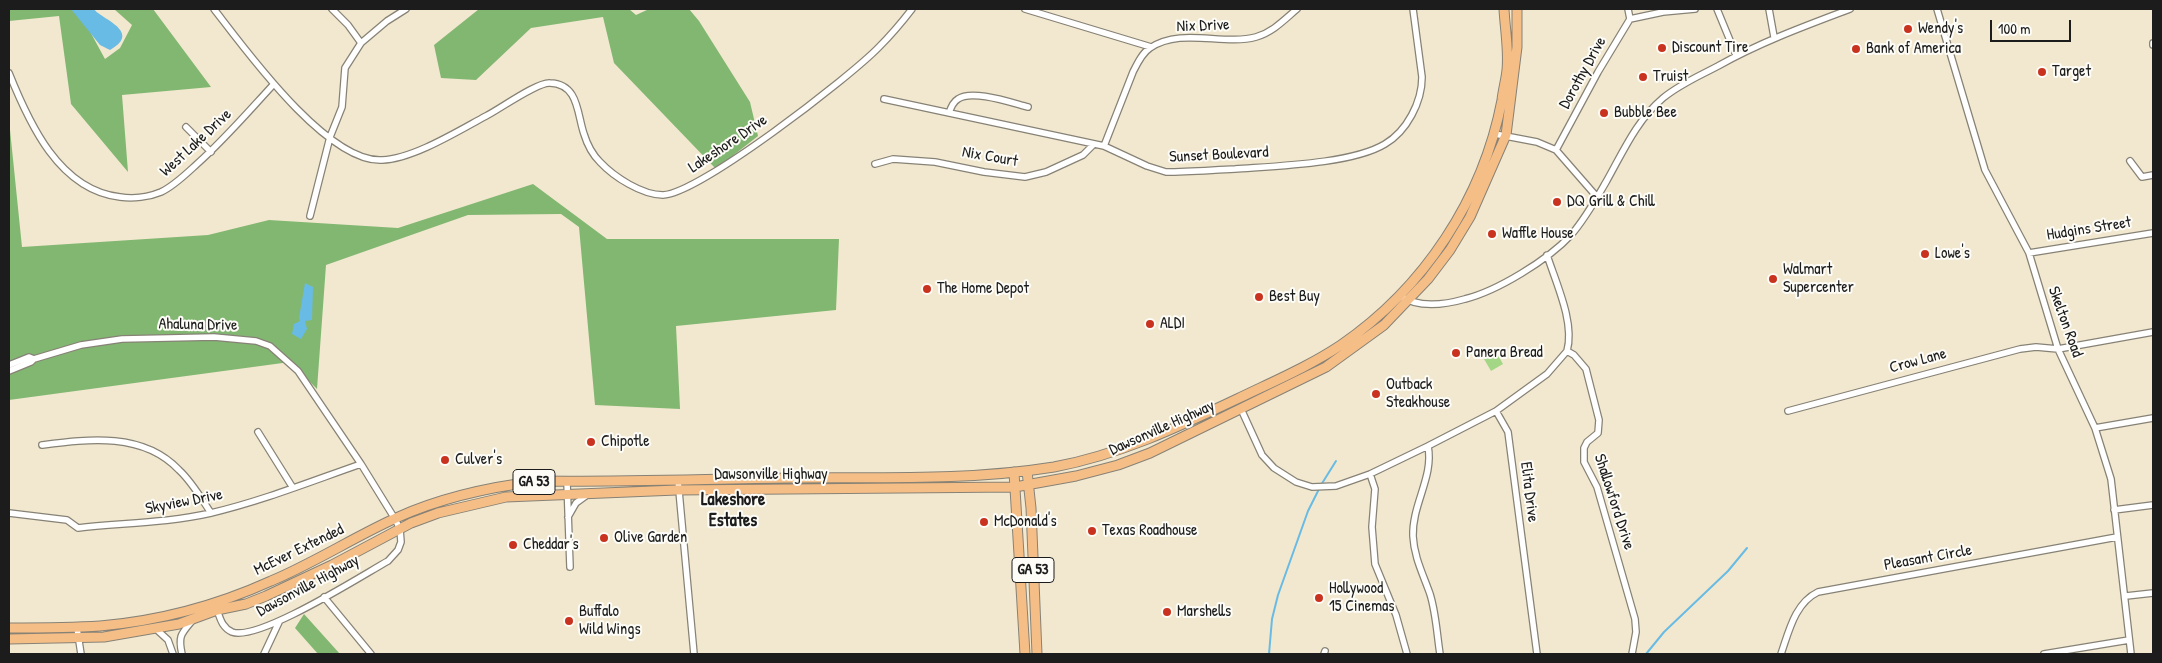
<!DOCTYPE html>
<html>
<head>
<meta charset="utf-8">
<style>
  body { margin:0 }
  #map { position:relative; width:2162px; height:663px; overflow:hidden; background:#f2e8cf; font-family:"Patrick Hand",sans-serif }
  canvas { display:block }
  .frame { position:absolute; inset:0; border:10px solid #1c1c1c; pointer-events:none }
  .scale { position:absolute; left:1990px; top:20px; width:81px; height:22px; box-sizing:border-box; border:2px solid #1c1c1c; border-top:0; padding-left:6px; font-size:15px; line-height:18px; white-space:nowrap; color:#1c1c1c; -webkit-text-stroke:4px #fdfcf7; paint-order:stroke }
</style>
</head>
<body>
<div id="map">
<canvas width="2162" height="663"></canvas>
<div class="frame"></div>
<div class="scale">100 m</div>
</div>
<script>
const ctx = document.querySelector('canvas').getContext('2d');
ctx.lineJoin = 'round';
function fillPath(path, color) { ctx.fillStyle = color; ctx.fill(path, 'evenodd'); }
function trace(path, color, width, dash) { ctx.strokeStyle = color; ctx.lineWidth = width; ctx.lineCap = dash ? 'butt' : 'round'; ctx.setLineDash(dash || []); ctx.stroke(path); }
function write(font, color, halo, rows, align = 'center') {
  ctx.font = font + ' "Patrick Hand",sans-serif'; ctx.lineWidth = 4; ctx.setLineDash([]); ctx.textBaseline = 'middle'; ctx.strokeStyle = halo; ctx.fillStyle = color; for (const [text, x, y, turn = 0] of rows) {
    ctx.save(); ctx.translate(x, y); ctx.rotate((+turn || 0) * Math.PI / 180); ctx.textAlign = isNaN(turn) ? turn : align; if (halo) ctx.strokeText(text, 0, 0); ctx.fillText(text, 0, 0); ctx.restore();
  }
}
fillPath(new Path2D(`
  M1496 352 1503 364 1491 371 1484 359Z`), '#a3d685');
fillPath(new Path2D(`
  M9 9H75L81 15 105 59 120 48 132 25 114 9H153L211 87 122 95 128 172 71 104 59 16 9 21Z
  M479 9H629L636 15 649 9H689L699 21 750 102 758 136 716 169 614 63 603 17 531 28 476 80 441 78 434 45Z
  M9 120 22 247 208 235 269 220 398 228 533 184 607 239H839L836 310 676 326 680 409 595 405 579 227 561 214 468 215 326 265 317 389 290 362 9 400Z
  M304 614 340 654H318L295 628Z`), '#82b772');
fillPath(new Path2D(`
  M71 9C77 9 86 7 92 9 96 10 95 11 98 13 110 22 139 34 110 50L100 45Z
  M305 283 313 287 312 320 305 321 307 329 301 339 292 334 294 324 300 321 299 318Z`), '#68bbe4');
trace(new Path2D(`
  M1321 485 1336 461
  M1269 654 1272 619 1278 595 1308 511 1319 489
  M1646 654 1664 632 1728 571 1747 548`), '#68bbe4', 2);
const street = new Path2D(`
  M214 9C245 49 327 163 382 160 413 159 458 131 486 116 500 109 537 82 550 83 579 84 577 114 584 134 587 144 593 155 600 162 614 177 642 195 663 195 699 194 850 77 879 47 891 35 902 22 912 9
  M332 9 348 25 361 43
  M1025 9 1151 47
  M1717 9 1736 55
  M1769 9 1774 37
  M1937 9 1985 170 2029 253 2058 349 2095 428 2111 479 2131 654
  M1630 19 1663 12 1695 9
  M2153 43V45
  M9 73C29 123 59 190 120 197 133 199 149 197 161 192 174 186 186 174 197 164 224 140 248 112 273 85
  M884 99 1104 146 1147 166 1166 172C1189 172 1212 170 1235 169 1275 166 1352 164 1385 144 1407 131 1422 102 1422 77L1413 9
  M949 113C951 107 953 102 958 99 972 89 1012 103 1028 107
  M186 127 211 152
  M1495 134 1537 142 1556 150 1597 197
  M1104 146 1133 72C1137 64 1142 53 1150 48 1181 27 1223 46 1256 37 1273 32 1284 20 1297 9
  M1556 150 1598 72 1630 19 1628 9
  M2130 161 2142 177 2153 175
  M875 164 893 159 935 162 984 172 1025 177 1046 172 1083 155 1094 144
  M310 216 330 137 342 107 345 68 361 43 387 21 406 9
  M2029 253 2153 233
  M1547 255C1556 283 1575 323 1567 351L1574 355 1586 369 1599 420 1598 433 1587 442 1584 448V462L1597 487 1635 619 1636 632 1632 654
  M1399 295C1417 308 1444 305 1465 299 1497 291 1548 260 1571 235 1585 219 1595 201 1606 182 1623 152 1636 121 1663 98 1680 84 1699 76 1718 66 1761 42 1805 26 1850 9
  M9 365 29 357 34 359 81 345 122 339 214 337 256 341 270 346 298 371 361 464 395 519 400 529 401 542 398 550 388 561C361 576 258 642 232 632 221 627 220 617 216 607
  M9 371 31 362 34 359
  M1241 409 1262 455 1274 468 1296 482 1312 487 1336 486 1370 474 1428 446C1434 477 1412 504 1413 536 1414 557 1423 574 1430 594 1436 613 1437 635 1440 654
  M1496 411 1547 374 1567 351
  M1788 411 2020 349 2036 347 2058 349 2153 332
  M2095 428 2153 418
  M258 432 293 488
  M42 445C89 439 143 432 179 470 192 482 201 498 211 513
  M1428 446 1496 411 1508 432 1537 654
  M1370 474 1375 489 1372 527 1375 564 1396 615 1407 654
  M678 480 694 654
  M567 482 570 567
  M2114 510 2153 505
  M9 513 67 520 78 528C122 523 167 523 211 513 262 501 312 481 361 464
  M568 517 576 503 587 495
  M2126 596 2153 593
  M324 597 371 654
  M77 628 81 654
  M156 629 168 640 173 654
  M182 654C178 636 181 634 192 621
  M264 654 279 622
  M1324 654 1325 651
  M1781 654C1789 631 1795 603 1818 592L2117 537
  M2044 654 2129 640`);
const primary = new Path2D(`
  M1027 471 1031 508 1037 654
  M1014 472 1025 654
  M9 628C39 628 69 628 100 626 158 621 218 605 271 581 314 563 354 537 396 518 442 497 489 487 539 481 622 482 706 479 790 478 878 477 967 481 1054 467 1119 455 1178 427 1237 399 1272 382 1308 367 1341 345 1424 288 1483 199 1502 100 1503 90 1506 80 1507 70 1509 50 1505 29 1504 9
  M9 639 104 637 179 624 217 610 246 604 266 596 332 565 411 523 438 513 506 497 677 490 1015 487 1076 476 1118 465 1150 453 1326 367 1384 325 1428 279 1450 250 1470 217 1506 135 1517 47V9`);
trace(street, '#878276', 8);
trace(primary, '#878276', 11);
trace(street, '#fff', 5.5);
trace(primary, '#f6be87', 9);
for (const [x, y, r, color] of [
  [1908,29,5,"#c8321e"],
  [1662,48,5,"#c8321e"],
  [1856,49,5,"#c8321e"],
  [2042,72,5,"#c8321e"],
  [1643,77,5,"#c8321e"],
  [1604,113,5,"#c8321e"],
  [1557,202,5,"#c8321e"],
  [1492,234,5,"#c8321e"],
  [1925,254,5,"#c8321e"],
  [1773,279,5,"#c8321e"],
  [927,289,5,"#c8321e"],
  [1259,297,5,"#c8321e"],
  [1150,324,5,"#c8321e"],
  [1456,353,5,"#c8321e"],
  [1376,394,5,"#c8321e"],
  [591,442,5,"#c8321e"],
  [445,460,5,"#c8321e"],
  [984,522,5,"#c8321e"],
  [1092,531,5,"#c8321e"],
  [604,538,5,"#c8321e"],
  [513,545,5,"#c8321e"],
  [1319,598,5,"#c8321e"],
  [1167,612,5,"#c8321e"],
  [569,621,5,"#c8321e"]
]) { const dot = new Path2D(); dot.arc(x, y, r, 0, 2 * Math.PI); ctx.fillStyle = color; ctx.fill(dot); trace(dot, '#fdfcf7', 2); }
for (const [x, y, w] of [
  [534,482,42],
  [1033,570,42]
]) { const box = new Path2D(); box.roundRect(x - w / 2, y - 12.5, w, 25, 4); ctx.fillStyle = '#fdfcf7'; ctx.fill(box); trace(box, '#1c1c1c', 1); }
write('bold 15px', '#1c1c1c', null, [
  ["GA 53",534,482],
  ["GA 53",1033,570]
]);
write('16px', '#1c1c1c', '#fdfcf7', [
  ["Nix Drive",1203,26,-2],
  ["Dorothy Drive",1583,73,-61],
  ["West Lake Drive",196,143,-43],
  ["Lakeshore Drive",728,144,-34],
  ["Sunset Boulevard",1219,155,-3],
  ["Nix Court",990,157,10],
  ["Hudgins Street",2089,229,-9],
  ["Skelton Road",2065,322,70],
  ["Ahaluna Drive",198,325,1],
  ["Crow Lane",1918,361,-15],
  ["Dawsonville Highway",1162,428,-24],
  ["Dawsonville Highway",771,475],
  ["Elita Drive",1529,492,83],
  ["Skyview Drive",184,502,-11],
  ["Shallowford Drive",1614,502,72],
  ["McEver Extended",299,550,-26],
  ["Pleasant Circle",1928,558,-10],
  ["Dawsonville Highway",308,586,-28]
]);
write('16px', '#1c1c1c', '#fdfcf7', [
  ["Wendy's",1918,29],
  ["Discount Tire",1672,48],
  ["Bank of America",1866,49],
  ["Target",2052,72],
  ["Truist",1653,77],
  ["Bubble Bee",1614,113],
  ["DQ Grill & Chill",1567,202],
  ["Waffle House",1502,234],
  ["Lowe's",1935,254],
  ["Walmart",1783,270],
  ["Supercenter",1783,288],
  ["The Home Depot",937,289],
  ["Best Buy",1269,297],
  ["ALDI",1160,324],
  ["Panera Bread",1466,353],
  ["Outback",1386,385],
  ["Steakhouse",1386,403],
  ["Chipotle",601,442],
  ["Culver's",455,460],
  ["McDonald's",994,522],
  ["Texas Roadhouse",1102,531],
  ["Olive Garden",614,538],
  ["Cheddar's",523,545],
  ["Hollywood",1329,589],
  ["15 Cinemas",1329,607],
  ["Buffalo",579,612],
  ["Wild Wings",579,630],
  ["Marshells",1177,612]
], 'left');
write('bold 18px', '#1c1c1c', '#fdfcf7', [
  ["Lakeshore",733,500],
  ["Estates",733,521]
]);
</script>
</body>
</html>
